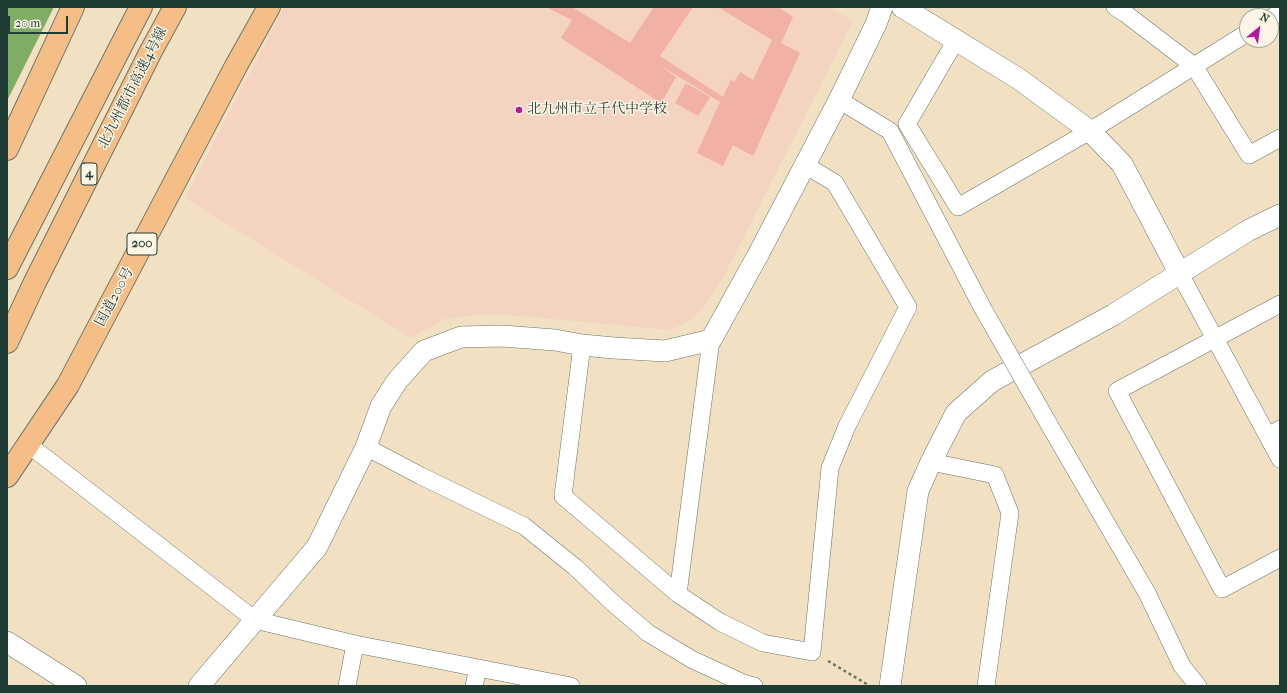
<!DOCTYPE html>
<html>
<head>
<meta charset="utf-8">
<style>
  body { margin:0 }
  #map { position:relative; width:1287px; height:693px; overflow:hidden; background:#f2e0c2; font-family:"IM FELL French Canon",serif }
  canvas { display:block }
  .frame { position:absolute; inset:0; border:8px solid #1f3d34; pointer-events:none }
  .north { position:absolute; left:1239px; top:8px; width:40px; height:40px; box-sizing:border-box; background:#fcf5e5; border:1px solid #a4ab9e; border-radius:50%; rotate:29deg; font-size:11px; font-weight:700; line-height:16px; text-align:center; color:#1f3d34 }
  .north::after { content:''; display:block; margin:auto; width:14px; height:18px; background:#b5179e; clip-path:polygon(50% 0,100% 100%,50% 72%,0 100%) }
  .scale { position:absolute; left:8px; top:16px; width:60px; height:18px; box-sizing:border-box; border:2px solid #1f3d34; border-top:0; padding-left:5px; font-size:12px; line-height:14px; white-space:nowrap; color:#1f3d34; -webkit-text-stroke:3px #fcf5e5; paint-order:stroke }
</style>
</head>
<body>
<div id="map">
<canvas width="1287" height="693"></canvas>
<div class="frame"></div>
<div class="north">N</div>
<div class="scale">20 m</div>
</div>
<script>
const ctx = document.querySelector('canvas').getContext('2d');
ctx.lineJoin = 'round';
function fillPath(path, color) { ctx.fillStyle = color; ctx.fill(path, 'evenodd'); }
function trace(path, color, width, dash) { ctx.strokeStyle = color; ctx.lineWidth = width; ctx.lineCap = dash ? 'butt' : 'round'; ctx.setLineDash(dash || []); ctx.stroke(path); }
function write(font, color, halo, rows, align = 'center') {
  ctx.font = font + ' "IM FELL French Canon","Noto Serif JP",serif'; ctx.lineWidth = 3; ctx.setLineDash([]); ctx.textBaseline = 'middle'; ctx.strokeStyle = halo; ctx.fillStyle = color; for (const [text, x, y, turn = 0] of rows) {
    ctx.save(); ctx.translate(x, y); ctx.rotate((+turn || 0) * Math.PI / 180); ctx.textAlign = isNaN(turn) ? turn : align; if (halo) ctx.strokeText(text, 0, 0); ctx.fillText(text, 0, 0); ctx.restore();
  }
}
fillPath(new Path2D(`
  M284 7H829L853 21 723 278 702 310 688 321 672 330 509 315H477L444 319 411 338 185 198Z`), '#f4d3c1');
fillPath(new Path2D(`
  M7 7H54L7 101Z`), '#80ad66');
fillPath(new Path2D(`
  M546 7H572L630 43 654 7H693L660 56 723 97 731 80 734 82 740 72 753 80 772 40 718 7H778L793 17 781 43 800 53 753 156 733 145 723 166 697 153 720 102 660 65 676 77 661 103 561 38 572 20Z
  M686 83 710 97 698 116 675 103Z`), '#f1b1a4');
const minor = new Path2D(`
  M1115 7 1126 14 1194 66 1249 155 1280 138
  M1271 18 1280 12
  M956 40 907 124 958 207 1090 131 1247 33
  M839 100 890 131 982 307
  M1180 274 1280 459
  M1280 304 1117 391 1222 589 1280 558
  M582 345 563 496 678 594 720 622 763 643 812 652 830 468 847 426 908 307 835 183 805 165
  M1047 421 1147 593 1182 666 1198 686
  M1268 436 1280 429
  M29 445 255 620 355 644 571 686
  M366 447 421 476 524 526 575 567 613 603 648 633 693 660 743 683 754 686
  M931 462 995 475 1010 513 986 686
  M678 594 711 340
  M347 686 355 644
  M474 686 478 668`);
const tertiary = new Path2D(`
  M902 7 1019 79 1090 131 1122 164 1180 274
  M7 642 76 686
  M199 686 317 547 366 447 381 406 397 381 424 351 461 337 502 336 555 340 582 345 614 348 665 351 711 340 759 253 839 100 876 24 882 7
  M890 686 918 491 931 462 956 413 992 381 1113 315 1249 230 1280 215`);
const trunk = new Path2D(`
  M7 149 73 7
  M7 476 68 385 236 66 269 7`);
const motorway = new Path2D(`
  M7 268 141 7
  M7 342 34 284 151 51 175 7`);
trace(minor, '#697666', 18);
trace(tertiary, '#697666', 22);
trace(trunk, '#697666', 24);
trace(motorway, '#697666', 24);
trace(new Path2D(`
  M828 661 870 686`), '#697666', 2.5, [3, 3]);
trace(minor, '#fff', 17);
trace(tertiary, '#fff', 21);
trace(trunk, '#f6be87', 22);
trace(motorway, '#f6be87', 22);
const minorBridge = new Path2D(`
  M982 307 1047 421`);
trace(minorBridge, '#697666', 18, []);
trace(minorBridge, '#fff', 17);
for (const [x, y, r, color] of [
  [519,110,4,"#b5179e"]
]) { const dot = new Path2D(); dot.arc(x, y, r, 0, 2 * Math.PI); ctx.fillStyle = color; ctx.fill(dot); trace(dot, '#fcf5e5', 1.5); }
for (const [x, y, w] of [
  [89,174,16],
  [142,244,30]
]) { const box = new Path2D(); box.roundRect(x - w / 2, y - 11, w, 22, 3); ctx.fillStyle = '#fcf5e5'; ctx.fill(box); trace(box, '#1f3d34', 1); }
write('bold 13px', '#1f3d34', null, [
  ["4",89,174],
  ["200",142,244]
]);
write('14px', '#1f3d34', '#fcf5e5', [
  ["北九州都市高速4号線",133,88,-63],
  ["国道200号",115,297,-62]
]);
write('14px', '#1f3d34', '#fcf5e5', [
  ["北九州市立千代中学校",527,110]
], 'left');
</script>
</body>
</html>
